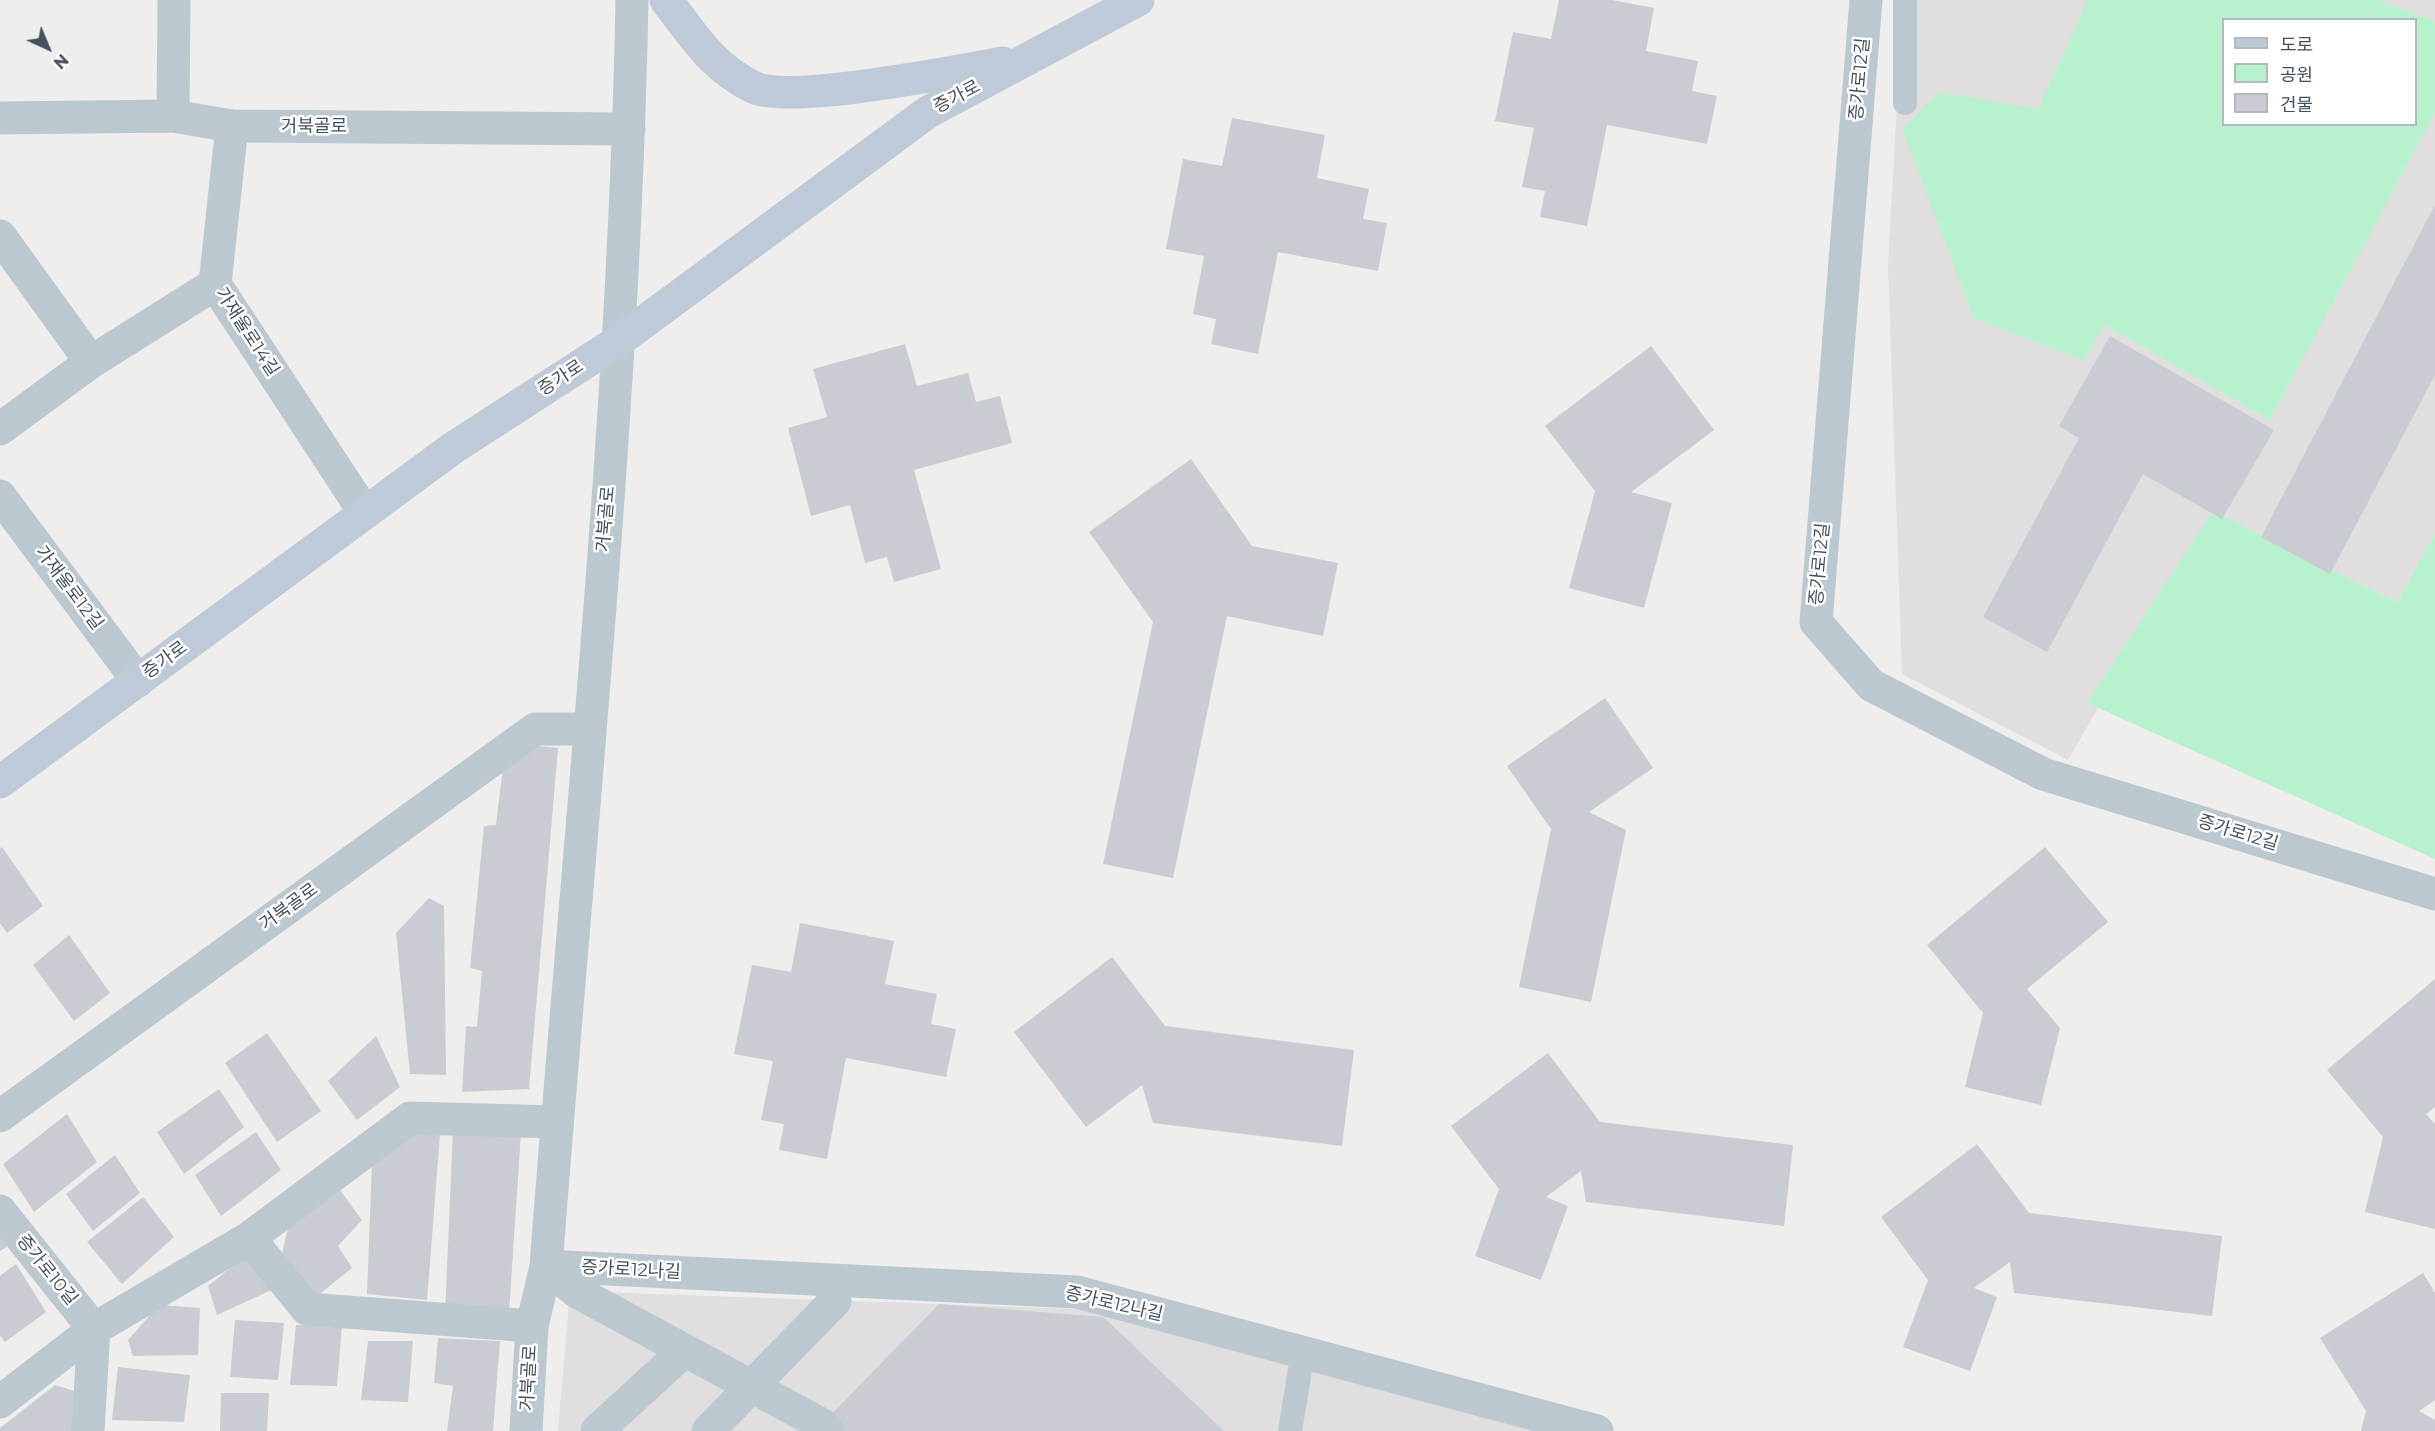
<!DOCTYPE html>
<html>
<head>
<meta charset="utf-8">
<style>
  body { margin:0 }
  #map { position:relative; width:2435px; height:1431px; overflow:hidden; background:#f0eded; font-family:Montserrat,"Noto Sans KR",sans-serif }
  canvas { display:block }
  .legend { position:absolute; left:2222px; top:18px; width:195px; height:108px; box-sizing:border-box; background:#fff; border:2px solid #b4b9bd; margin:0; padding:8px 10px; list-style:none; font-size:18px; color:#44505b }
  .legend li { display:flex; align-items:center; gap:12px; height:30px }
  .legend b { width:30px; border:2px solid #b4b9bd }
  .north { position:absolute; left:18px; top:18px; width:60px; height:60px; -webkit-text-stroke:4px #fff; paint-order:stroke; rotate:136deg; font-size:16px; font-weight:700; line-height:24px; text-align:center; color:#44505b }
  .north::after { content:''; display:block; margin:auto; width:21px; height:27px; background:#44505b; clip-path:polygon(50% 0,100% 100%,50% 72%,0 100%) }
</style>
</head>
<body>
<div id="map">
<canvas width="2435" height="1431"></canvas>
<ul class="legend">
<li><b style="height:8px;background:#becad8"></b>도로</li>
<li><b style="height:16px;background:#b8f1ce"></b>공원</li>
<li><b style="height:16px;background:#c9ccd2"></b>건물</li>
</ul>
<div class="north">N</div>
</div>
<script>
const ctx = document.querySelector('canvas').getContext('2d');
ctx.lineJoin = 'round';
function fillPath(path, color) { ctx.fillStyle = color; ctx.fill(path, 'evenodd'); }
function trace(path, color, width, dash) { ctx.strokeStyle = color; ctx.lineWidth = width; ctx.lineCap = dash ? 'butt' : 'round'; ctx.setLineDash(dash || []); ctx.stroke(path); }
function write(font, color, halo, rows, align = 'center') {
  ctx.font = font + ' Montserrat,"Noto Sans KR",sans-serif'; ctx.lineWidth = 5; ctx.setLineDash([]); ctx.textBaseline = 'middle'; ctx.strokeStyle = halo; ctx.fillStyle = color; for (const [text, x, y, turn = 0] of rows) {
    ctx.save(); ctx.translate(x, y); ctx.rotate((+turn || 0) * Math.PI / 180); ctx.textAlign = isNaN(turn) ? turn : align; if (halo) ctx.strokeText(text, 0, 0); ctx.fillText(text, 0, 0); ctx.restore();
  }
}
fillPath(new Path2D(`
  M1903 0H2435V533L2397 602 2213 511 2068 760 1902 674 1888 263ZM2224 20H2416V124H2224Z
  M570 1291 1077 1309 1571 1431H558Z`), '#e1dedf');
fillPath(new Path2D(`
  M2088 0H2377L2435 21V113L2270 420 2105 325 2084 360 1974 319 1902 129 1940 92 2038 109ZM2224 20H2416V124H2224Z
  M2213 511 2397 602 2435 533V859L2087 703Z`), '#b8f1ce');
fillPath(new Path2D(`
  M1559 0H1612L1654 8 1646 51 1698 61 1692 91 1717 96 1707 144 1607 125 1587 226 1540 217 1545 191 1522 187 1534 128 1495 121 1513 32 1551 39Z
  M1232 118 1325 135 1317 178 1369 189 1363 219 1387 223 1378 271 1278 252 1258 354 1211 344 1216 319 1193 314 1204 256 1166 249 1183 159 1222 166Z
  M2435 205V375L2330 574 2261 537Z
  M2110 336 2274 430 2222 519 2143 474 2047 652 1983 617 2079 438 2059 426Z
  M905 344 917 386 968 373 976 402 1000 396 1012 443 914 470 941 569 894 582 887 557 865 563 850 505 811 516 788 428 827 417 813 369Z
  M1651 346 1714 430 1631 492 1672 503 1644 608 1569 588 1595 491 1545 426Z
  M1191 459 1252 546 1338 563 1323 636 1227 616 1173 878 1103 864 1153 622 1089 532Z
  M1605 698 1653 768 1589 812 1626 830 1591 1002 1519 987 1551 829 1507 766Z
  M528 745 558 748 529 1089 462 1092 466 1026 477 1027 482 971 470 968 484 826 496 825 503 767Z
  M2 847 43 906 7 933 0 923V849Z
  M2045 847 2108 922 2027 989 2060 1028 2041 1105 1965 1087 1983 1013 1927 945Z
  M429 898 444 906 446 1075 410 1074 396 933Z
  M800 923 894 941 885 984 937 994 931 1024 956 1029 946 1077 846 1058 827 1159 779 1150 784 1124 761 1120 773 1061 734 1054 752 965 791 972Z
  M69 935 110 993 74 1021 33 965Z
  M1112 957 1165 1026 1354 1050 1342 1146 1153 1123 1142 1085 1086 1127 1014 1032Z
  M2435 979V1107L2426 1114 2435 1124V1229L2365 1212 2383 1137 2327 1070Z
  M267 1033 321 1111 277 1142 225 1063Z
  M376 1036 400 1087 357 1120 328 1081Z
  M1548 1053 1600 1122 1793 1145 1784 1226 1586 1202 1581 1171 1546 1197 1568 1206 1541 1280 1475 1256 1499 1189 1451 1126Z
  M219 1089 244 1127 184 1174 157 1132Z
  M67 1114 97 1162 34 1212 3 1164Z
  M453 1130 521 1132 509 1313H445Z
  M256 1132 281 1170 221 1216 195 1175Z
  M416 1132 440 1135 427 1300 367 1294 372 1164Z
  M1977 1144 2029 1213 2222 1236 2212 1316 2014 1293 2010 1262 1974 1288 1997 1297 1970 1371 1903 1347 1928 1280 1881 1217Z
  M115 1155 140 1193 93 1231 66 1194Z
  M337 1186 362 1220 338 1246 352 1268 312 1300 282 1254 288 1227Z
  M143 1197 174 1237 122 1284 87 1242Z
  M0 1235 7 1247 0 1251Z
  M249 1253 276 1288 217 1315 208 1286Z
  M16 1264 46 1312 5 1342 0 1335V1276Z
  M2423 1273 2435 1293V1400L2419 1411 2435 1420V1431H2361L2366 1411 2320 1338Z
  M939 1304 1103 1317 1224 1431H815Z
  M159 1305 200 1308 198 1355 133 1356 128 1340Z
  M235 1320 284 1323 278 1380 230 1377Z
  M296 1325H342L337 1386 290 1385Z
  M438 1338 500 1341 493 1431H447L453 1386 434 1383Z
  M368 1341H413L408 1402 361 1400Z
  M118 1367 190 1375 184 1422 112 1420Z
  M55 1385 77 1392 72 1431H0V1428Z
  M221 1393H269L267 1431H220Z`), '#c9ccd2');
trace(new Path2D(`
  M1905 103V0
  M1290 1431 1303 1352`), '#bcc8d0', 24);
trace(new Path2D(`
  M546 1266 577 1292 821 1424 828 1431
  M597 1431 684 1351
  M708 1431 835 1301`), '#bcc8d0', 33);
trace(new Path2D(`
  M1866 0 1816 622 1871 685 2043 774 2435 894
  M173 116 174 0
  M0 118 173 116 232 126 629 129
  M232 126 215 284 365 513
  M0 236 91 362
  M0 429 91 362 215 284
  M0 496 138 681
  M0 1116 535 729H588
  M0 1211 94 1329 88 1431
  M249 1238 307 1309 532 1326
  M546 1266 1077 1292 1597 1431
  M0 1402 94 1329 249 1238 410 1118 557 1122`), '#bcc8d0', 33);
trace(new Path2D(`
  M526 1431 532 1326 546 1266C578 844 624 423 632 0`), '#bcc8d0', 33);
trace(new Path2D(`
  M666 0C694 36 711 66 753 87 788 105 957 71 1003 63
  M0 782 453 448 617 342 928 112 1138 0`), '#becad8', 33);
write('18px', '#44505b', '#fff', [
  ["증가로12길",1860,79,-85],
  ["증가로",957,97,-28],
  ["거북골로",314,127],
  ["가재울로14길",247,332,57],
  ["증가로",561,378,-33],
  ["거북골로",606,519,-85],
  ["증가로12길",1820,564,-85],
  ["가재울로12길",69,588,53],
  ["증가로",165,660,-36],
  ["증가로12길",2238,833,17],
  ["거북골로",289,907,-36],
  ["증가로10길",47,1270,51],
  ["증가로12나길",631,1270,3],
  ["증가로12나길",1114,1304,13],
  ["거북골로",529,1378,-87]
]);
</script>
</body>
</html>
